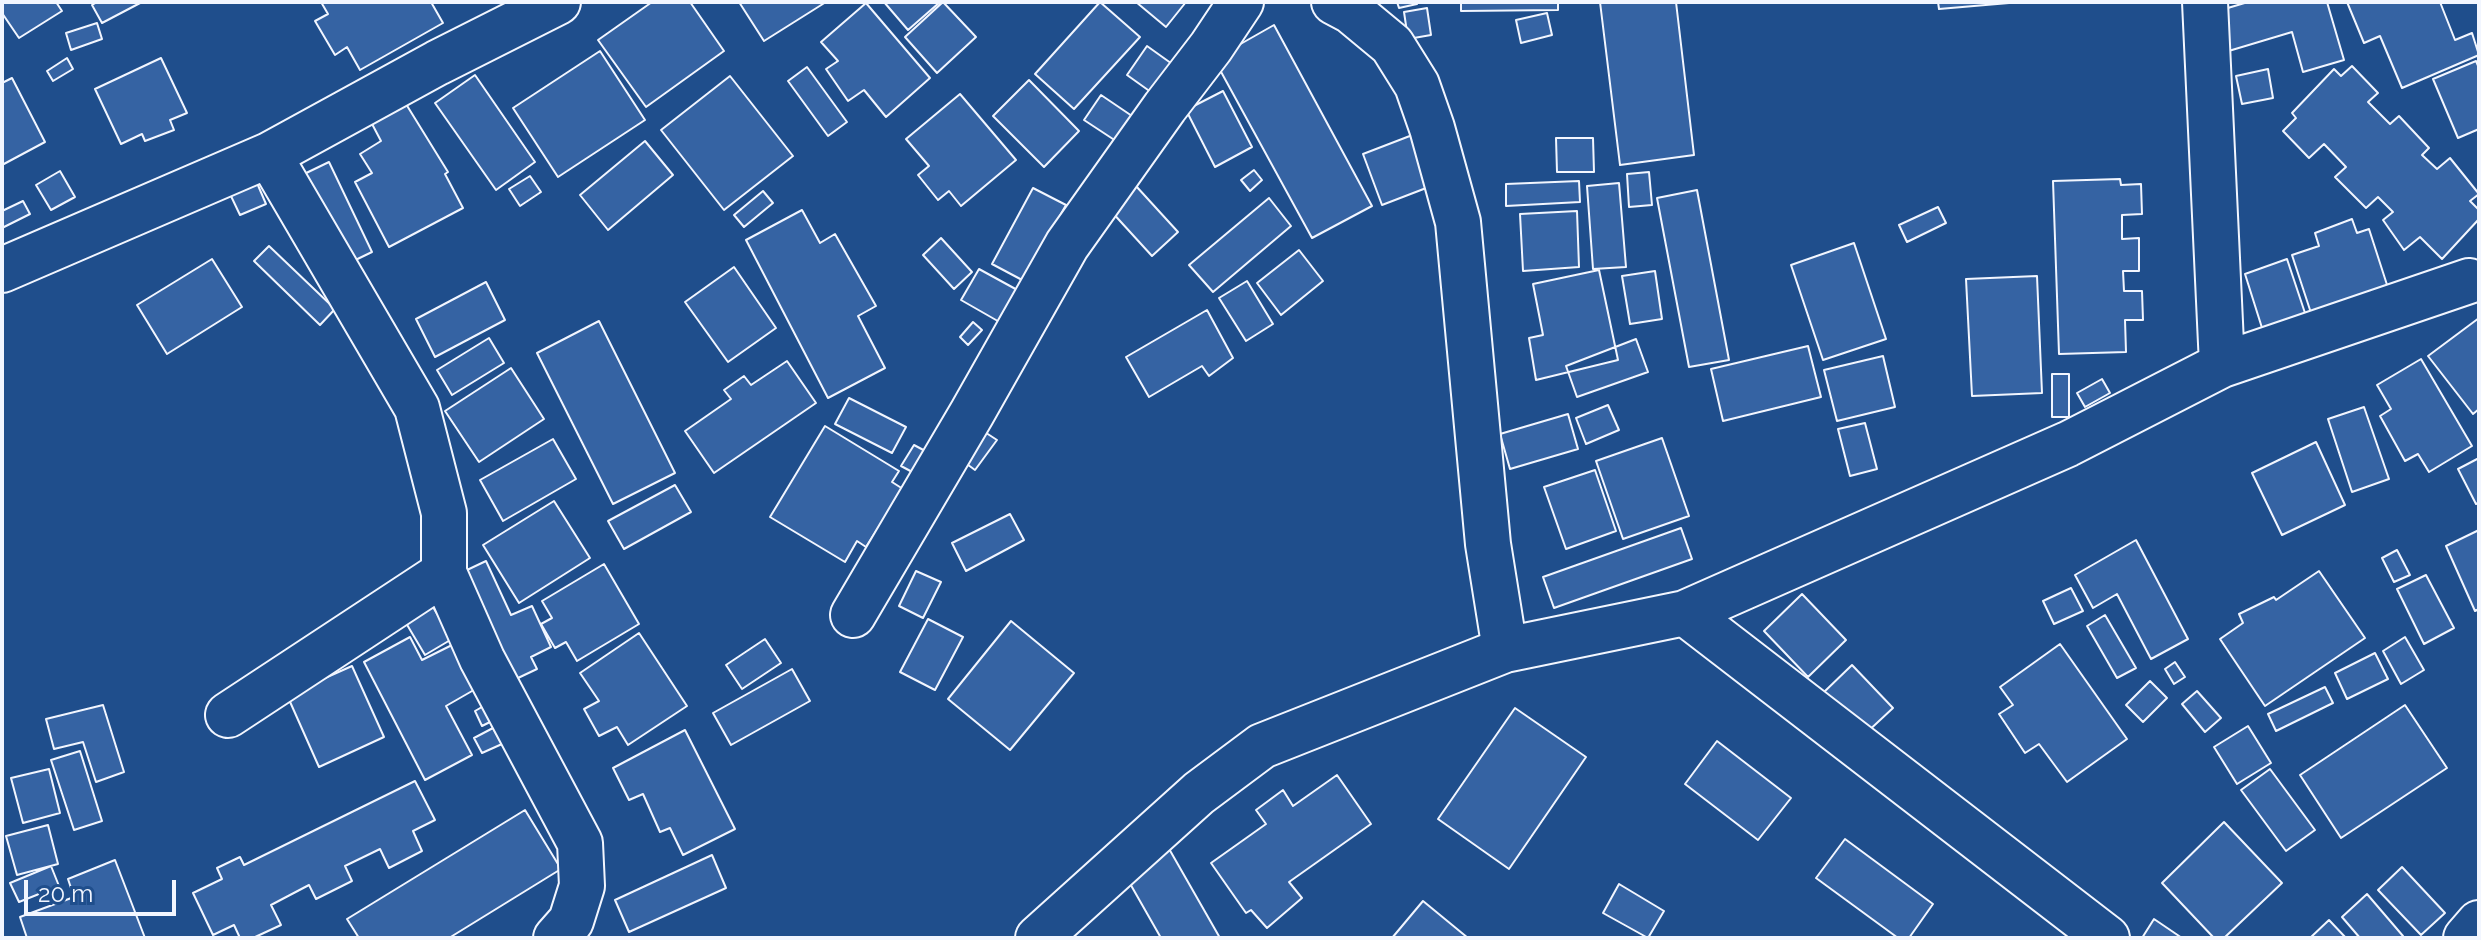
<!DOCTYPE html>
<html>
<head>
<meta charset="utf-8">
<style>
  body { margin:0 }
  #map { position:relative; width:2481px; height:940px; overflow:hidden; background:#1f4e8c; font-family:Raleway,sans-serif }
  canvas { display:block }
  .frame { position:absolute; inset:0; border:4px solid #f2f6ff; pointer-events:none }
  .scale { position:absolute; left:24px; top:880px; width:152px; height:36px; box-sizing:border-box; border:4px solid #f2f6ff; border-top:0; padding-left:10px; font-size:24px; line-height:28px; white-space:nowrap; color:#f2f6ff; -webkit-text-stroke:6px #1f4e8c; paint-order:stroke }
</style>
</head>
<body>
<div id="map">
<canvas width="2481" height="940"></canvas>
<div class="frame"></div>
<div class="scale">20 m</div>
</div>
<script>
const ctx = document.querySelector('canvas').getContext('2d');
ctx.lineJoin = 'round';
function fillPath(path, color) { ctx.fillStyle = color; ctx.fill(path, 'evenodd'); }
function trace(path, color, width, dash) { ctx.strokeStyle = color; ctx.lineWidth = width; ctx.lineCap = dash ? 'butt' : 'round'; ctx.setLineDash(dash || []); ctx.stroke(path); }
const building = new Path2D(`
  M2 2H56L62 11 19 38 2 13Z
  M97 2H142L102 23 92 5Z
  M321 2H431L443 23 360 70 347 47 335 55 315 21 328 14Z
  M652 2H690L724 51 646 107 598 40Z
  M739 2H826L764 41Z
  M884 2H940L908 30Z
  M943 2 976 37 937 73 905 37Z
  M1100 2 1140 37 1074 109 1035 74Z
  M1136 2H1186L1166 27Z
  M1397 2H1417V4L1399 8Z
  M1461 2H1558V10L1461 11Z
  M1600 2H1676L1694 155 1620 165Z
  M1938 2H2009V3L1939 9Z
  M2248 2H2327L2344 60 2303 72 2292 32 2222 53 2211 13Z
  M2347 2H2440L2455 40 2472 33 2479 55 2402 88 2380 36 2364 43Z
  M866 3 930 78 886 117 864 90 848 101 826 69 838 61 821 42Z
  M1427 8 1431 35 1408 39 1404 12Z
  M1547 13 1552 35 1521 43 1516 20Z
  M97 23 102 39 71 50 66 33Z
  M1274 25 1372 206 1312 238 1214 59Z
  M1147 46 1175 66 1155 95 1127 75Z
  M600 51 645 120 558 177 513 108Z
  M67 58 73 69 53 81 47 71Z
  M161 58 187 113 170 120 174 130 145 141 142 134 121 144 95 89Z
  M2476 61 2479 68V129L2458 138 2433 79Z
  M2352 66 2378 93 2368 102 2390 124 2399 116 2429 148 2422 155 2437 169 2450 158 2479 194 2470 201 2479 210V219L2442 259 2420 237 2404 250 2383 220 2393 212 2378 197 2366 208 2335 177 2346 167 2324 144 2309 158 2283 131 2296 118 2292 113 2334 69 2341 76Z
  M807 67 847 122 828 136 788 81Z
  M2268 69 2273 98 2242 104 2236 76Z
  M475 75 535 162 496 190 435 103Z
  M730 76 793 156 724 210 661 130Z
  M12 78 45 142 2 165V83Z
  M1029 80 1079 131 1044 167 993 116Z
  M1223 91 1252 147 1215 167 1186 110Z
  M960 94 1016 160 961 206 949 191 938 200 918 175 929 166 906 139Z
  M1101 95 1135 118 1119 143 1084 120Z
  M406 104 448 172 445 174 463 208 389 247 355 182 372 173 360 154 381 141 371 122Z
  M1415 134 1434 185 1382 205 1363 154Z
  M1556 138H1593L1594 172H1557Z
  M645 141 673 175 608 230 580 195Z
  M329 162 372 252 343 266 300 176Z
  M1254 170 1262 180 1250 191 1241 180Z
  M60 171 75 197 51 210 36 185Z
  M1649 172 1652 205 1629 207 1627 174Z
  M530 176 541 192 520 206 509 189Z
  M2120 179 2121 185 2141 184 2142 214 2122 215V239L2139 238V271H2123L2124 291H2142L2143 320H2125L2126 352 2059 354 2053 181Z
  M1579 181 1580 202 1506 206V184Z
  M257 183 266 204 240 215 230 194Z
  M1619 183 1626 267 1593 269 1587 186Z
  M1136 186 1178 232 1152 256 1110 210Z
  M1033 188 1066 205 1024 281 992 264Z
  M1697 190 1729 360 1689 367 1657 198Z
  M763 191 773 203 744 227 734 215Z
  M1269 198 1291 226 1213 292 1189 265Z
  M23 201 30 214 2 228V211Z
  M1938 207 1946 223 1907 242 1899 225Z
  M802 210 820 243 835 234 876 306 858 316 885 368 828 398 746 240Z
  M1577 211 1579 267 1523 271 1520 214Z
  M2352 219 2357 233 2369 229 2389 291 2312 316 2292 255 2319 246 2315 233Z
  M941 238 972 272 954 289 923 255Z
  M1854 243 1886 339 1823 360 1791 265Z
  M269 246 335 309 320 325 254 261Z
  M1299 250 1323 281 1281 315 1257 283Z
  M212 259 242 307 167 354 137 305Z
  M2287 259 2306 316 2263 331 2245 274Z
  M734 267 776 328 728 362 685 302Z
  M979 269 1021 292 1003 324 961 300Z
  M1599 270 1618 360 1536 380 1529 338 1543 335 1533 284Z
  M1655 271 1662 319 1630 324 1622 276Z
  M2037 276 2042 393 1972 396 1966 279Z
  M1247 281 1273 324 1246 341 1219 298Z
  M486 282 505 320 435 357 416 319Z
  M1207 310 1233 358 1209 376 1202 366 1149 397 1126 357Z
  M2479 318V409L2473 414 2428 356Z
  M599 321 675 473 613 504 537 353Z
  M973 322 982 330 968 345 960 337Z
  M489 338 504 363 452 395 437 370Z
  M1636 339 1648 372 1577 397 1566 366Z
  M1808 346 1821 397 1723 421 1711 369Z
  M1883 356 1895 407 1837 421 1824 370Z
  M2421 359 2472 446 2429 472 2418 454 2405 461 2380 416 2391 409 2377 385Z
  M787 361 816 403 714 473 685 431 731 399 724 390 744 376 751 385Z
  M511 368 544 419 479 462 445 411Z
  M2052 374H2069V417H2052Z
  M2102 379 2110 393 2085 407 2077 393Z
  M849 398 906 427 892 453 835 424Z
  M1608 405 1619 430 1586 444 1576 418Z
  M2364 407 2389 479 2352 492 2328 419Z
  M1568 414 1578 449 1510 469 1500 434Z
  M1865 423 1877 469 1850 476 1838 429Z
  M825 426 899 471 892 482 903 489 866 547 857 541 845 562 770 517Z
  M977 427 997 440 975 470 956 456Z
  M1662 438 1689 516 1623 539 1596 461Z
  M553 439 576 479 503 521 480 480Z
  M2316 442 2345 505 2282 535 2252 473Z
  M914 445 929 453 916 474 901 466Z
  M2479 458V503L2476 504 2458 469Z
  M1595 470 1616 531 1566 549 1544 487Z
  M675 485 691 512 624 549 608 521Z
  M554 501 590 558 519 603 483 545Z
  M1010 514 1024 540 966 571 952 543Z
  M1681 528 1692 559 1554 608 1543 577Z
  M2479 530V609L2475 611 2446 546Z
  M2136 540 2188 639 2151 659 2117 594 2093 608 2075 575Z
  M2397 550 2410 575 2394 582 2382 558Z
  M486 561 511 615 532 606 551 647 531 657 537 669 499 687 448 579Z
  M604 564 639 624 577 661 566 642 555 648 541 624 552 618 542 601Z
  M916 571 941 582 923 618 899 606Z
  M2319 571 2365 638 2265 706 2220 639 2243 623 2239 614 2274 597 2276 600Z
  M2426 575 2454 628 2424 644 2397 589Z
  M2071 588 2083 611 2054 624 2043 601Z
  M1802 594 1846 640 1808 677 1764 631Z
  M433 607 452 639 425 655 406 623Z
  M2105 615 2136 668 2117 678 2087 626Z
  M928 619 963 637 935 690 900 672Z
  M1011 621 1074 673 1010 750 948 699Z
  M639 633 687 706 628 745 617 727 599 736 584 709 599 701 580 673Z
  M410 637 422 660 456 643 479 687 446 706 472 755 425 780 364 662Z
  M2405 637 2424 670 2401 684 2383 651Z
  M765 639 781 663 742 689 726 665Z
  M2060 644 2127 739 2067 782 2039 744 2025 753 1999 714 2013 705 2000 687Z
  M2375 653 2388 679 2347 699 2335 673Z
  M2175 662 2185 677 2174 684 2165 669Z
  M1852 665 1893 708 1864 735 1823 693Z
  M352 666 384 737 319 767 287 695Z
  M792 669 810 701 731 745 713 713Z
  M2150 681 2167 698 2143 722 2126 705Z
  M2325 687 2333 703 2276 731 2268 714Z
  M2197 691 2221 718 2205 732 2182 704Z
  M494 700 502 716 482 726 475 711Z
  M103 705 124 772 96 782 83 742 54 749 46 719Z
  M2405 705 2447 768 2341 838 2300 775Z
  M1515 708 1586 757 1509 869 1438 819Z
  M2248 726 2271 763 2237 784 2214 747Z
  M493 728 502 744 482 753 474 738Z
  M685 730 735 829 683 855 670 828 660 832 643 794 629 800 613 768Z
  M1717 741 1791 798 1758 840 1685 784Z
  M80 751 102 821 74 830 51 760Z
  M49 769 60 813 23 823 11 778Z
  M2270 769 2315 830 2286 851 2241 790Z
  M1337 775 1371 824 1289 882 1302 898 1267 928 1251 910 1246 913 1211 863 1266 824 1256 810 1283 790 1293 806Z
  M415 781 435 820 413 831 422 851 389 868 380 849 345 866 352 881 316 899 309 885 271 905 281 925 253 938H240L234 925 213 935 193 893 222 879 217 868 240 857 244 865Z
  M525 810 561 869 449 938H359L347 919Z
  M2224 822 2282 883 2224 938H2214L2162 883Z
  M48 825 58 864 17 875 6 836Z
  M1845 839 1933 904 1909 938H1898L1816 878Z
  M1168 847 1220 938H1161L1124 873Z
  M712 855 726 888 629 932 615 900Z
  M115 860 145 938H27L20 917 74 897 68 879Z
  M51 866 59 886 19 902 10 883Z
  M2402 867 2445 913 2421 935 2378 890Z
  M1619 884 1664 911 1648 938 1603 913Z
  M2367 894 2403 936 2400 938H2360L2342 917Z
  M1423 901 1468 938H1392Z
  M2154 919 2182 938H2142Z
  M2329 920 2346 938H2310Z`);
fillPath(building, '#3563a3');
trace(building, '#f2f6ff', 2);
const street = new Path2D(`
  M1334 2 1351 11 1392 45 1417 85 1432 128 1458 222 1488 544 1505 650 1685 613 2068 444 2222 365 2469 281
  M2205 2 2222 365
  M269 155 417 408 444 513V573L482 659 580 843 582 886 571 921 556 938
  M2 270 269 155 437 63 558 2
  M1685 613 2107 938
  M853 615 972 413 1067 245 1165 107 1211 47 1241 2
  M228 715 444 573
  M1038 938 1199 793 1262 746 1505 650
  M2466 938 2479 923`);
trace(street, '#f2f6ff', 48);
trace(street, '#1f4e8c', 44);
</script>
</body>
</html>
